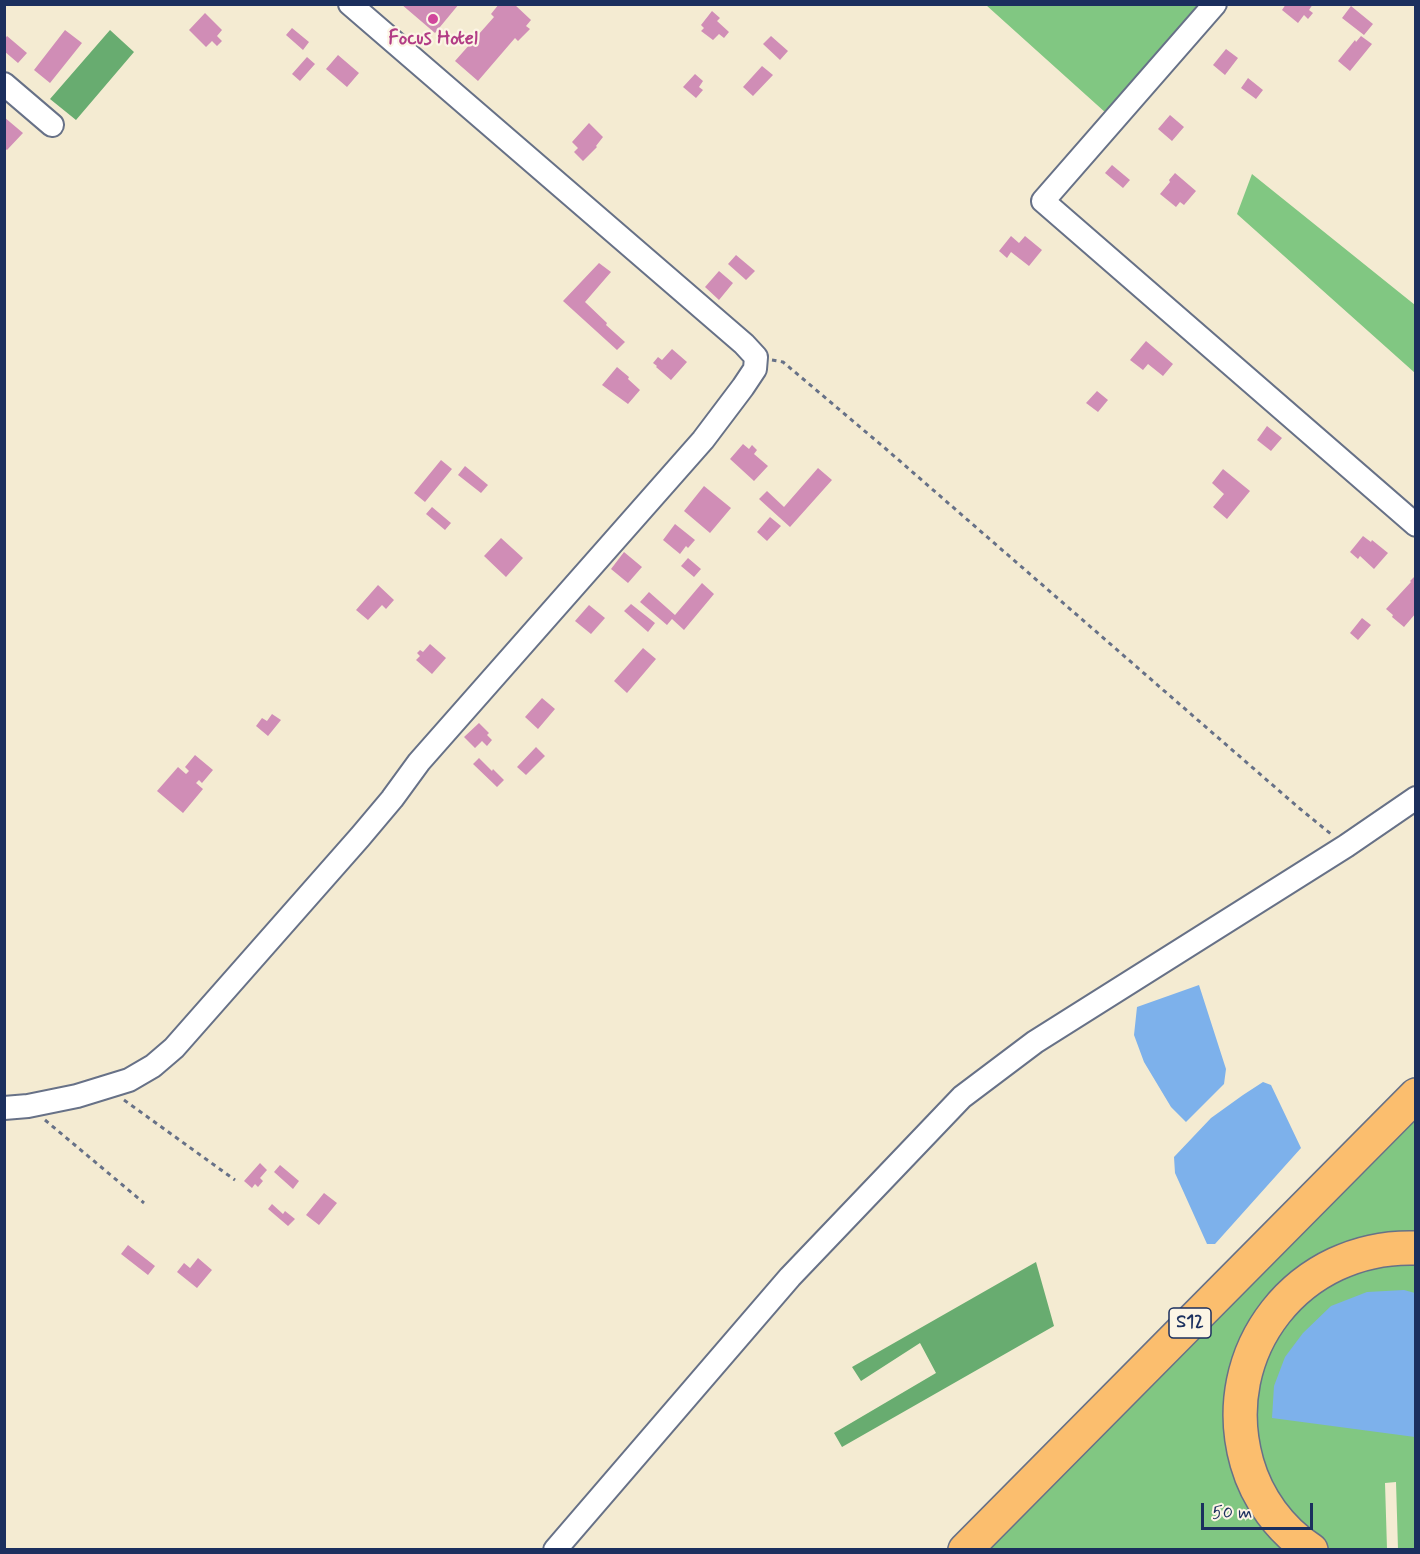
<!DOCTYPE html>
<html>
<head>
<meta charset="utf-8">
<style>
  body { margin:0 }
  #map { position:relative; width:1420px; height:1554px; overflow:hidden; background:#f4ebd2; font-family:Mynerve,sans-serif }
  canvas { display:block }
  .frame { position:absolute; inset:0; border:6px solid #1b2f5e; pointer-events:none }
  .scale { position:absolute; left:1201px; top:1503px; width:112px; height:27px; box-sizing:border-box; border:3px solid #1b2f5e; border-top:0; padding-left:8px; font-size:18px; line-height:21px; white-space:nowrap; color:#1b2f5e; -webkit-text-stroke:4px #fcf5e5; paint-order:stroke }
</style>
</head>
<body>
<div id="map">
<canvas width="1420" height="1554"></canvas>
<div class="frame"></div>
<div class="scale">50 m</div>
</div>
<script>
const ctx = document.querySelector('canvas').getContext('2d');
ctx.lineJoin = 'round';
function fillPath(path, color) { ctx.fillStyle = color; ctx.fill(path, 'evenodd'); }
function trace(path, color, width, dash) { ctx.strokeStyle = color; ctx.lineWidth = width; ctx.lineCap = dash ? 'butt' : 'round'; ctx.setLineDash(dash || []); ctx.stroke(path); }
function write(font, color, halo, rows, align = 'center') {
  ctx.font = font + ' Mynerve,sans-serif'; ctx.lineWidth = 4.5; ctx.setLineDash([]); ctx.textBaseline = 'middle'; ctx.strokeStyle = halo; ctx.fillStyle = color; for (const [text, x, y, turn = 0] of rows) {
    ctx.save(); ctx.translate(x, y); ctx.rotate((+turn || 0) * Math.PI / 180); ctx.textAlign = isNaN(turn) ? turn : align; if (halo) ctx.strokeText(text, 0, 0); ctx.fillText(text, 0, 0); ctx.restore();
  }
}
fillPath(new Path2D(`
  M986 5H1201L1106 113Z
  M1252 174 1415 305V373L1237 214Z
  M1415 1110V1242L1328 1259 1232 1402 1298 1549 976 1550Z
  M1415 1257V1549H1398L1396 1482 1385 1483 1387 1549 1327 1550 1324 1548 1271 1495 1249 1425 1265 1347 1323 1281Z`), '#81c782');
fillPath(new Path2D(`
  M110 30 134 52 76 120 50 99Z
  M1036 1262 1054 1326 842 1447 834 1433 936 1373 920 1343 861 1381 852 1367Z`), '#68ac70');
fillPath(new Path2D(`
  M1199 985 1226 1069 1224 1084 1186 1122 1171 1107 1144 1062 1134 1035 1137 1007Z
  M1263 1082 1271 1085 1301 1148 1215 1244H1207L1175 1173 1174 1157 1211 1118 1243 1095Z
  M1404 1290 1415 1293V1437L1272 1418 1274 1386 1285 1357 1303 1333 1331 1306 1367 1292Z`), '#7db1eb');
fillPath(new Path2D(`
  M401 4H459L435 33Z
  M499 4H514L531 20 526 26 530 29 518 41 515 38 478 81 455 61 494 17 491 14Z
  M1286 4H1313L1309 10 1313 13 1308 19 1304 15 1298 23 1282 10Z
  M1351 6 1373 24 1364 35 1342 18Z
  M712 11 720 18 717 21 729 32 724 38 719 34 713 40 701 31 704 28 701 25Z
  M205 13 222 30 217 36 222 41 217 46 212 41 206 47 189 30Z
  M292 28 309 42 303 50 286 35Z
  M65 30 82 43 50 83 34 70Z
  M7 36 27 53 18 63 4 51V40Z
  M771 36 788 51 780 60 763 44Z
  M1361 36 1372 44 1350 71 1338 61 1355 40 1356 42Z
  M1226 49 1238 58 1225 75 1213 65Z
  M338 55 359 73 347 87 326 69Z
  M307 57 315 64 300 81 292 74Z
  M762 66 773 75 753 96 743 87Z
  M695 74 703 81 699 87 703 90 696 98 683 87Z
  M1248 78 1263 90 1256 99 1241 88Z
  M1170 115 1184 127 1172 141 1158 129Z
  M4 117 23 133 7 150 4 148Z
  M589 123 603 137 596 146 597 147 583 161 574 152 578 148 572 142Z
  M1112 165 1130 180 1123 188 1105 173Z
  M1175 173 1196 191 1184 205 1180 202 1176 207 1160 194 1170 182 1169 180Z
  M1011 236 1019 243 1025 236 1042 250 1029 266 1011 252 1007 258 999 251Z
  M736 255 755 271 746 280 728 264Z
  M599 263 611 272 585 302 607 323 606 325 625 342 617 350 563 301Z
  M719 271 733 283 719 300 705 287Z
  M1146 341 1173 364 1163 376 1148 364 1143 370 1130 360Z
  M672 349 687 362 671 380 656 367 657 366 653 363 658 357 662 360Z
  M617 367 629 377 628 379 640 390 628 404 602 385Z
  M1097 391 1108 400 1098 412 1086 403Z
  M1267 426 1282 438 1271 451 1257 440Z
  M743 444 749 449 752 445 757 450 754 454 768 466 754 481 730 459Z
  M441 460 452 469 425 502 414 493Z
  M465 466 488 485 481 493 458 475Z
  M818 468 832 480 790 527 759 499 767 491 784 507Z
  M1223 469 1250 491 1227 519 1213 507 1224 494 1212 483Z
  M704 486 731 508 710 533 684 511Z
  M432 507 451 523 445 530 426 514Z
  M770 517 781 526 767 541 757 532Z
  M675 524 695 540 688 548 686 546 680 554 663 540Z
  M1363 536 1371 542 1372 540 1388 553 1374 569 1360 556 1358 559 1350 552Z
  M501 538 523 558 506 577 484 556Z
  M624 552 642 567 628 583 611 569Z
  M688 558 701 569 694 577 681 566Z
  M1416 575V608L1414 609 1416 613 1404 627 1392 617 1393 615 1386 609 1411 582 1410 581Z
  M702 583 714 594 684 630 672 619 667 625 640 602 649 592 675 615Z
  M378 585 394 600 386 609 382 605 368 620 356 610Z
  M631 604 655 623 648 632 624 611Z
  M589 605 605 618 591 634 575 621Z
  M1362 618 1371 625 1358 640 1350 633Z
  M430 644 446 658 432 674 416 660 420 656 417 653 420 650 423 652Z
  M643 648 656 659 627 693 614 681Z
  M542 698 555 709 538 729 525 717Z
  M272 714 281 720 268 736 256 726 262 718 267 721Z
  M479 723 489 733 487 735 492 740 487 746 482 741 475 748 464 737Z
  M536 747 545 756 526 775 517 767Z
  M195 755 213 770 202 783 199 780 196 783 203 789 183 813 157 791 178 767 186 774 189 771 185 767Z
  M479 758 492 771 493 769 504 780 497 787 473 764Z
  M260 1163 267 1170 260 1178 263 1181 258 1187 255 1184 252 1188 244 1181Z
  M280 1165 299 1181 293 1189 274 1172Z
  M324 1193 337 1203 319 1225 306 1215Z
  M272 1204 283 1214 285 1211 295 1219 288 1226 268 1209Z
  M128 1245 155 1266 148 1275 121 1254Z
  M198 1258 212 1270 197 1288 177 1272 184 1263 190 1268Z`), '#d08db6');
const minor = new Path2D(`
  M1215 4 1043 201 1416 525
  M4 84 52 125
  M4 1108 28 1106 77 1096 129 1080 153 1066 174 1048 360 837 392 799 419 762 703 440 743 387 755 369 756 357 744 344 350 4
  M555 1550 790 1277 962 1097 1035 1042 1346 846 1416 798`);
const highway = new Path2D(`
  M965 1550 1416 1095
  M1311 1550C1280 1530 1257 1498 1247 1463 1215 1351 1299 1244 1416 1248`);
trace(minor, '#677187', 26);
trace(highway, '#677187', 36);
trace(new Path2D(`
  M772 360 783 362 886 449 1299 808 1331 834
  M124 1100 235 1180
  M45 1120 144 1203`), '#677187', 3, [4.5, 4.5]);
trace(minor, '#fff', 22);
trace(highway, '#fbbe6e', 33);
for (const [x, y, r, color] of [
  [433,19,6,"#d1479c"]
]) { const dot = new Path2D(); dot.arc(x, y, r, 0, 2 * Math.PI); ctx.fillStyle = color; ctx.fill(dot); trace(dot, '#fcf5e5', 2); }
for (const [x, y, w] of [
  [1190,1323,42]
]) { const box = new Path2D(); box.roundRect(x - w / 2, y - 15, w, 30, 4.5); ctx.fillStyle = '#fcf5e5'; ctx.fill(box); trace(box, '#1b2f5e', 1.5); }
write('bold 18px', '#1b2f5e', null, [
  ["S12",1190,1323]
]);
write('bold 20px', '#b23c85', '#fcf5e5', [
  ["Focus Hotel",433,40]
]);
</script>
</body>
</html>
